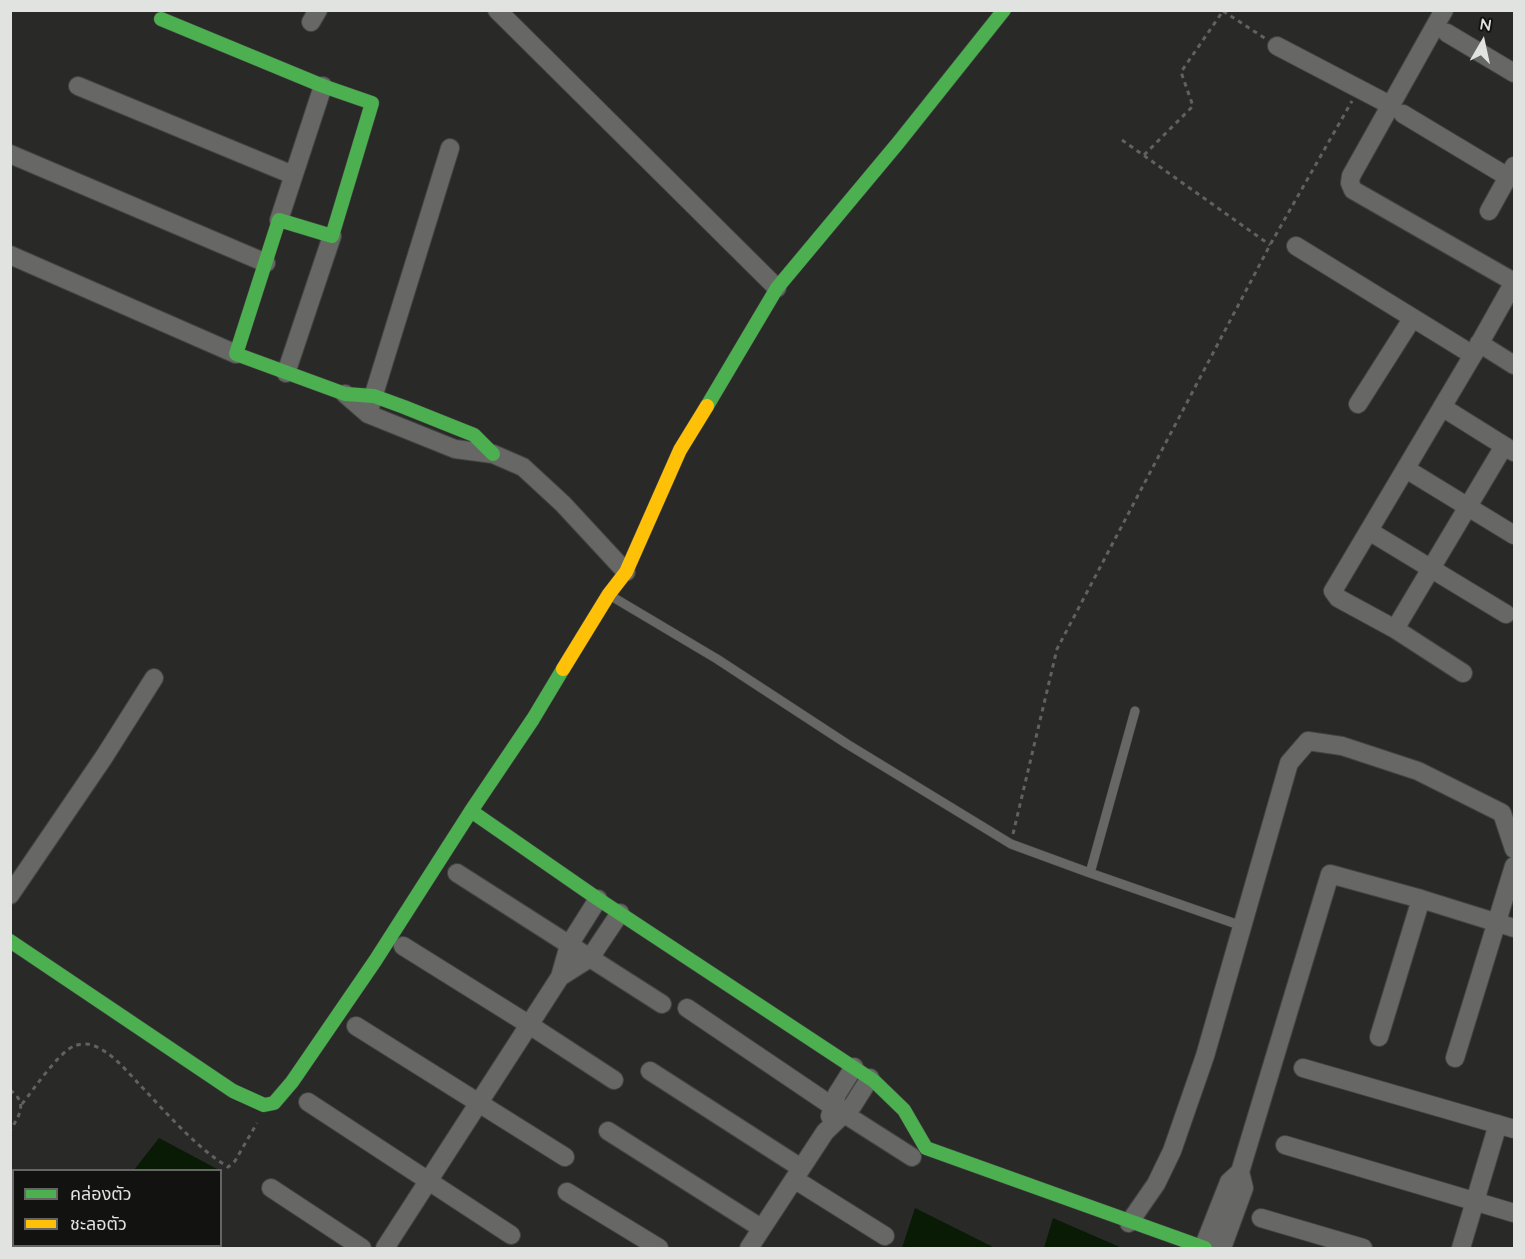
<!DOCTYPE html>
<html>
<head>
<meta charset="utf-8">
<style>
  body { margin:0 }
  #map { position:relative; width:1525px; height:1259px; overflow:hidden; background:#292a28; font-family:Quicksand,"Noto Sans Thai",sans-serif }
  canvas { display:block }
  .frame { position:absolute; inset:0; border:12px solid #e1e3e0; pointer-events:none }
  .legend { position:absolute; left:12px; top:1169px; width:210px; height:78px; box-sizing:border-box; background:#121311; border:2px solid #656664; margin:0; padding:8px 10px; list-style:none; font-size:18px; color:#e1e3e0 }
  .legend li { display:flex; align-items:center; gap:12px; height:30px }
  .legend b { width:30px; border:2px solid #656664 }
  .north { position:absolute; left:1453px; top:12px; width:60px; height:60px; -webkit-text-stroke:4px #121311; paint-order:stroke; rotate:9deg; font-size:16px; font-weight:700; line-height:24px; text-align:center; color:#e1e3e0 }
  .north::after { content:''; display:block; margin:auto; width:21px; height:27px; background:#e1e3e0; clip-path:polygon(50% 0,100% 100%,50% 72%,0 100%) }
</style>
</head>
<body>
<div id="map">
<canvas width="1525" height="1259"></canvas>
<div class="frame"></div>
<ul class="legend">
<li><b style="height:8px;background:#4caf50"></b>คล่องตัว</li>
<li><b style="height:8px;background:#ffc107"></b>ชะลอตัว</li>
</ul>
<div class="north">N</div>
</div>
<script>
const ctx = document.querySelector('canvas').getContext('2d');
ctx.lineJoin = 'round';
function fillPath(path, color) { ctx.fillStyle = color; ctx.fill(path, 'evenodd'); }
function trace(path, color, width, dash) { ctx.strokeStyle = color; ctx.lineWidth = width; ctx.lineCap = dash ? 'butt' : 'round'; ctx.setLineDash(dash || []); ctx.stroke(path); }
fillPath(new Path2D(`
  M159 1138 219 1170H134Z
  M915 1208 995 1248H902Z
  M1053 1218 1122 1248H1044Z`), '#091a05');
const lane = new Path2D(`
  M611 596 717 659 847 744 1011 844 1090 873
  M1135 711 1090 873 1242 926`);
const street = new Path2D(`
  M497 10 777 288
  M1444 10 1351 176 1350 183 1353 190 1514 282
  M311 22 318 10
  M1447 33 1514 73
  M1277 46 1390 105
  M78 86 293 175
  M1403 114 1508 177
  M10 154 266 263
  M1489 211 1514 166
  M279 220 323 86
  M1296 246 1473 355 1514 282
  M10 255 236 354
  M1479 343 1514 365
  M286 373 332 236
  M345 394 368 414 455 449 493 454 523 467 563 504 626 572
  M1358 404 1412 319
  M370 407 450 148
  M1442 407 1514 452
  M1406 469 1514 535
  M1369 531 1506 614
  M1395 629 1504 446
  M1463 673 1395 629 1338 598 1333 591 1473 355
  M457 873 662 1004
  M10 895 104 757 154 678
  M403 946 528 1024 614 1080
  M560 977 590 958 620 913
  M687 1008 832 1106 912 1157
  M356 1026 565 1157
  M1379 1037 1421 899
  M1455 1058 1514 866
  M1303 1068 1514 1129
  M650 1071 801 1168
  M308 1102 511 1235
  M830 1116 837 1094 854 1067
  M608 1131 761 1228
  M1285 1145 1514 1213
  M1240 1172 1330 874 1421 899 1514 928
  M794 1179 885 1236
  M271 1188 362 1248
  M567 1192 659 1248
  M1261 1218 1363 1248
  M1129 1223 1156 1184 1172 1151 1205 1056 1289 763 1308 741 1342 746 1418 771 1502 813 1514 849
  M385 1248 560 977 569 945 598 899
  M749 1248 825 1132 853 1105 870 1078
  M1203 1248 1229 1182 1240 1172 1244 1188 1222 1248
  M1461 1248 1498 1124`);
const fast = new Path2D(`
  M161 19 323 86 372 103 332 236 279 220 236 354 345 394 374 396 404 407 474 435 493 454
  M707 406 777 288 898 143 1004 10
  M471 811 598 899 874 1081 904 1110 926 1148 1205 1248
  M10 941 233 1091 264 1105 274 1103 292 1082 375 961 471 811 533 719 563 669`);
const slow = new Path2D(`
  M563 669 609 594 626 572 680 450 707 406`);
trace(lane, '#434542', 10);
trace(street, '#434542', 20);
trace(fast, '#434542', 15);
trace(slow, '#434542', 15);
trace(new Path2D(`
  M1223 11 1266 39
  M1122 140 1270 245
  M1144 155 1193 106 1181 72 1223 11
  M1013 834 1057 649 1270 245 1352 101
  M10 1090C28 1103 20 1114 10 1131
  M22 1104C34 1089 58 1053 74 1046 79 1044 87 1043 92 1045 110 1051 125 1069 138 1083 166 1112 193 1145 228 1167L235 1161 257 1123`), '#616260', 3, [4.5, 4.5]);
trace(lane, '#676866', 9);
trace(street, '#676866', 18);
trace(fast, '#4caf50', 14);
trace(slow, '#ffc107', 14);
</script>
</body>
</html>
